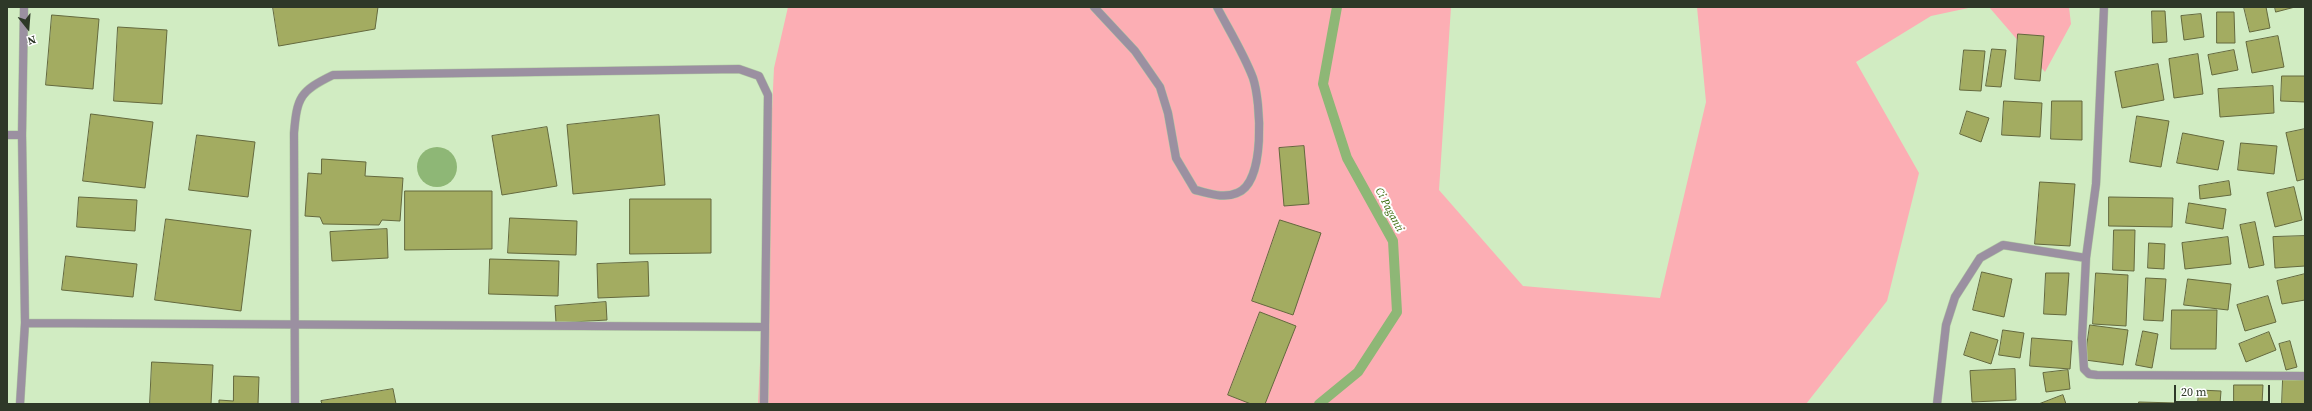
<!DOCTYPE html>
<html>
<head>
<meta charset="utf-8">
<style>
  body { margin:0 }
  #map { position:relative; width:2312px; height:411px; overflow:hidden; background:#d1ecc2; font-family:"Source Serif 4",serif }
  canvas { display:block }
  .frame { position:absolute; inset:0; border:8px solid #2e3828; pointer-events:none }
  .north { position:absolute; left:8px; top:8px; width:40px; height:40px; -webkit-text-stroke:3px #fff; paint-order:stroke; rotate:163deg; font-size:11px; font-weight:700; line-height:16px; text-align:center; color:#2e3828 }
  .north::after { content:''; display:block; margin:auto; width:14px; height:18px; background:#2e3828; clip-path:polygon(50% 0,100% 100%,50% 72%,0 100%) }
  .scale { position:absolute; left:2174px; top:385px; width:96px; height:18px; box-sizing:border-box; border:2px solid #2e3828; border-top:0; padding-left:5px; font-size:12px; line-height:14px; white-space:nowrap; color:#2e3828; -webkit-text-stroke:3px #fff; paint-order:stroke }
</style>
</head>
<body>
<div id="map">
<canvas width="2312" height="411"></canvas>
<div class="frame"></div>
<div class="north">N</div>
<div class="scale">20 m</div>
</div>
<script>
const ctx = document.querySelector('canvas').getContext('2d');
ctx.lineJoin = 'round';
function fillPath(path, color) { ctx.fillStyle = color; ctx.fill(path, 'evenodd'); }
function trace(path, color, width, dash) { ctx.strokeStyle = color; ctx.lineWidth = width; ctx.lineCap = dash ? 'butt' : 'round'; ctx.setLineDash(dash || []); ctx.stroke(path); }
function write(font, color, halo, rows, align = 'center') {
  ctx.font = font + ' "Source Serif 4",serif'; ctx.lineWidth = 4; ctx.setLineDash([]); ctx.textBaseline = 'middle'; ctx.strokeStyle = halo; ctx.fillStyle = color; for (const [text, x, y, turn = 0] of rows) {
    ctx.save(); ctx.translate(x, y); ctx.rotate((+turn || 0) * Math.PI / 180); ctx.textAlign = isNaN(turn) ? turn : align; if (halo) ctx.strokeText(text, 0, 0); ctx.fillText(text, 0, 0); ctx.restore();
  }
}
fillPath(new Path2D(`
  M788 7H1451L1439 190 1523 286 1660 298 1706 102 1697 7H1973L1931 16 1856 62 1919 173 1887 301 1806 404H758L774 68Z
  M1989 7H2069L2071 24 2045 72Z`), '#fcaeb4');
fillPath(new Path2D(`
  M417 167a20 20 0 1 1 40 0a20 20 0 1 1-40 0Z`), '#8eb776');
trace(new Path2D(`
  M1319 404 1358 372 1397 312 1393 241 1347 158 1323 84 1337 7`), '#8eb776', 10);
const building = new Path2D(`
  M273 7H378L375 29 279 46Z
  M2244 7H2266L2270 28 2250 32Z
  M2275 7H2295L2276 12Z
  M2152 11H2165L2167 42 2153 43Z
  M2217 12H2234L2235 43H2217Z
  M2201 14 2204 37 2184 40 2181 16Z
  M52 15 99 19 93 89 46 85Z
  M118 27 167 30 162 104 114 101Z
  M2018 34 2044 36 2040 81 2015 79Z
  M2278 36 2284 67 2252 73 2246 42Z
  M1992 49 2006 50 2001 87 1986 86Z
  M1964 50 1985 51 1981 91 1960 90Z
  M2234 50 2238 70 2212 75 2208 55Z
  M2198 54 2203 94 2174 98 2169 59Z
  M2158 64 2164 100 2122 108 2115 72Z
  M2282 76H2305V102L2281 101Z
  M2273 86 2274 113 2220 117 2218 89Z
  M2004 101 2042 103 2040 137 2002 135Z
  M2052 101H2082V140L2051 139Z
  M1967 111 1989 118 1981 142 1960 134Z
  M91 114 153 122 145 188 83 181Z
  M659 115 665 185 573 194 567 125Z
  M2137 116 2169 121 2161 167 2130 162Z
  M547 127 557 186 502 195 492 136Z
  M2305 129V179L2297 181 2286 133Z
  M2183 133 2224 141 2218 170 2177 163Z
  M197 135 255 142 248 197 189 190Z
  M2241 143 2277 146 2274 174 2238 170Z
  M1304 146 1309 204 1284 206 1279 148Z
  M322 159 366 162 365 176 403 178 400 221 382 220 379 225 323 224 320 217 305 216 308 173 321 174Z
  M2229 181 2231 195 2200 199 2199 186Z
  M2040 182 2075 184 2070 246 2035 244Z
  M2294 187 2302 220 2275 227 2267 193Z
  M405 191H492V249L405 250Z
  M79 197 137 200 135 231 77 227Z
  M2109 197 2173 198 2172 227 2109 226Z
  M630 199H711V253L630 254Z
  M2189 203 2226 209 2223 229 2186 223Z
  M510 218 577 221 576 255 508 253Z
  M166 219 251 230 241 311 155 300Z
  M1280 220 1321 233 1293 315 1252 301Z
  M2255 222 2264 265 2249 268 2240 225Z
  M387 229 388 258 332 261 330 232Z
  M2114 230H2135L2134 271 2113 270Z
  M2305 236V266L2275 268 2273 237Z
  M2228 237 2231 264 2185 269 2182 243Z
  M2149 243 2165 244 2164 269 2148 268Z
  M66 256 137 264 133 297 62 290Z
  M490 259 559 261 558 296 489 294Z
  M648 262 649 296 598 298 597 264Z
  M1982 272 2012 279 2004 317 1973 310Z
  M2046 273H2069L2066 315 2044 314Z
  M2096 273 2128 275 2126 326 2093 324Z
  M2305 274V300L2282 304 2277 281Z
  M2146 278 2166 279 2163 321 2144 320Z
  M2188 279 2231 284 2228 310 2184 305Z
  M2268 296 2276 322 2245 331 2237 305Z
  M606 302 607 320 556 323 555 306Z
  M2172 310H2217L2216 349H2171Z
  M1260 312 1296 326 1265 404H1251L1228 395Z
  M2090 325 2128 330 2123 365 2085 360Z
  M2003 330 2024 333 2020 358 1999 355Z
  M2143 331 2158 334 2152 368 2136 365Z
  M1971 332 1998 340 1991 364 1964 355Z
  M2269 332 2276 350 2246 362 2239 344Z
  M2032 338 2072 341 2070 369 2030 366Z
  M2290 341 2297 367 2286 370 2279 344Z
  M152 362 213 365 211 404H150Z
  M2015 369 2016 400 1972 402 1970 371Z
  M2068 370 2070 389 2046 392 2043 373Z
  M234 376 259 377 258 404H219V400L233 401Z
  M2283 379 2305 380V404H2282Z
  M2234 385H2263L2262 404H2234Z
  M393 389 396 404H322L321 401Z
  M2199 390 2221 391 2220 404H2198Z
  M2063 395 2066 404H2039Z
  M2139 402 2177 403V404H2139Z`);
fillPath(building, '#a3ac61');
trace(building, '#64693e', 1);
const street = new Path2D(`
  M1094 7 1135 51 1160 87 1168 113 1176 158 1195 190C1209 193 1223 199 1237 193 1266 183 1261 102 1253 78 1244 54 1229 30 1217 7
  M2104 7 2096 184 2086 258 2082 338 2084 369 2089 374 2097 375 2305 376
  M7 135H22
  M25 323 765 327
  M20 404 25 323 22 135 24 7
  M295 404 294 133C297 97 300 91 333 75L739 69 759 76 768 95 764 404
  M1937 404 1946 325 1955 297 1980 258 2003 245 2086 258`);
trace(street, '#b0c8a3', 9);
trace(street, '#9b90a1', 8);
write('italic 11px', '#356706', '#fff', [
  ["Ci Paganti",1389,210,62]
]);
</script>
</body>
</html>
